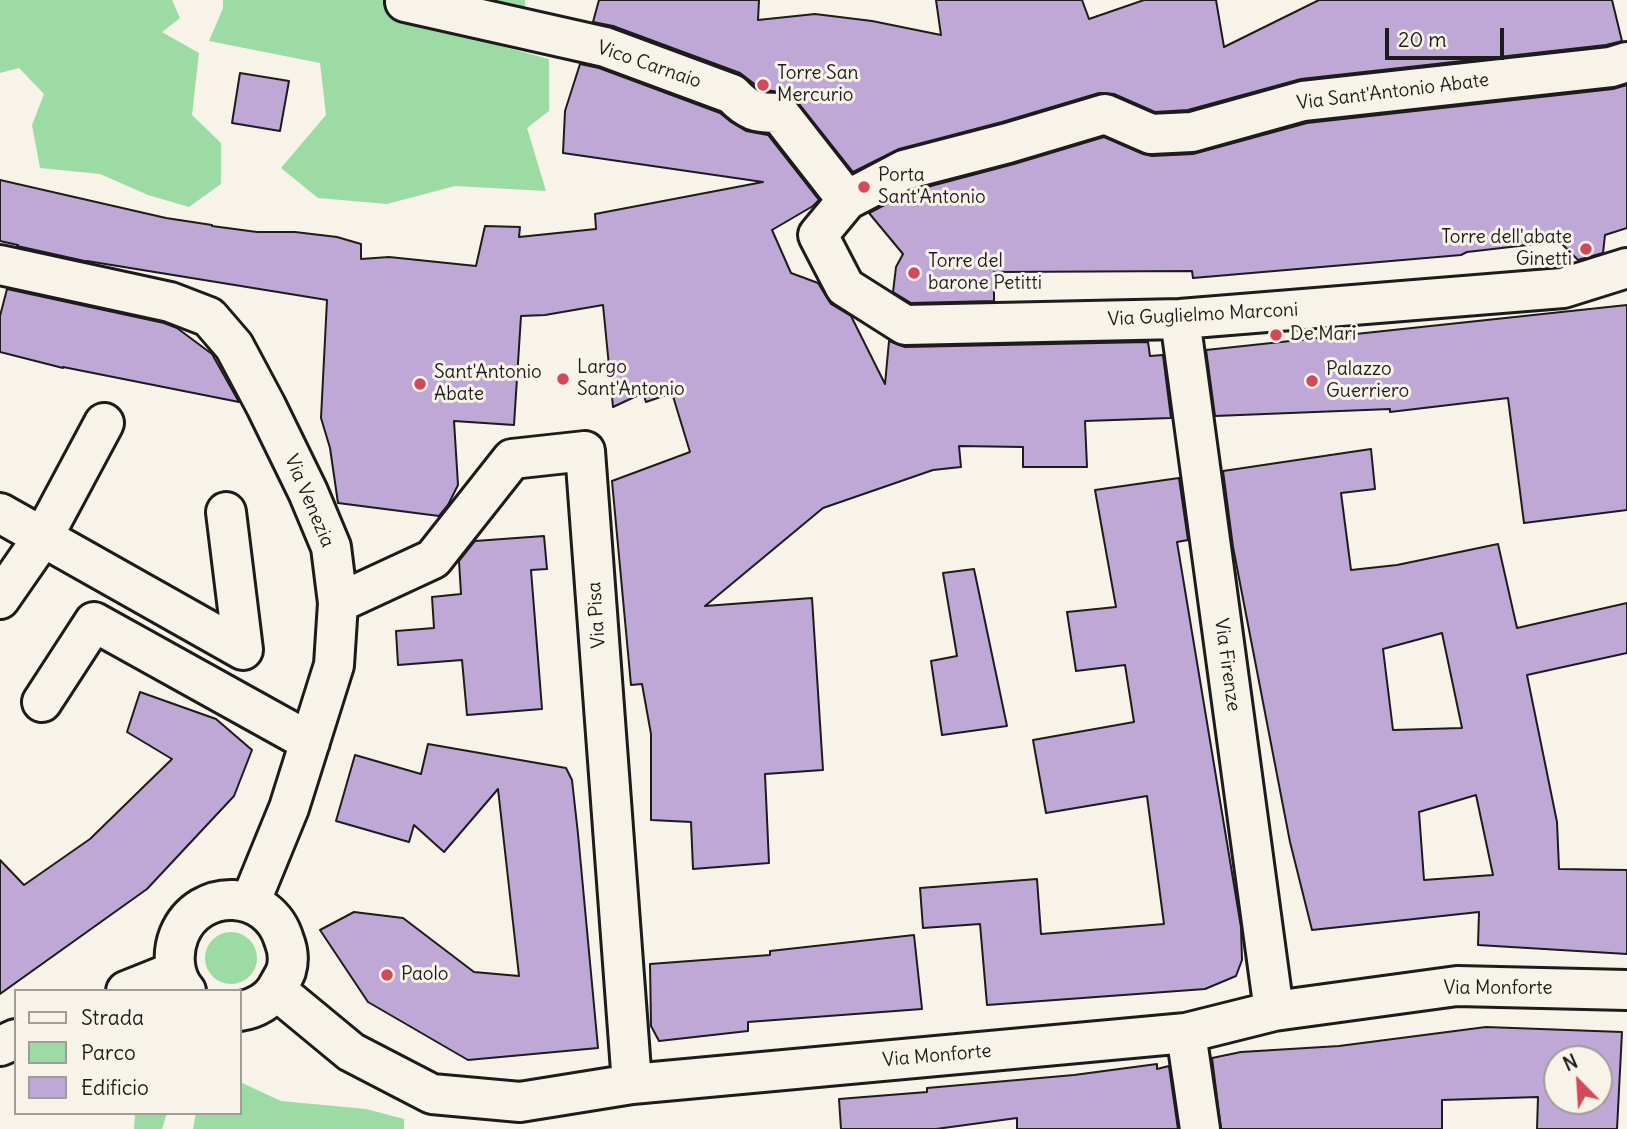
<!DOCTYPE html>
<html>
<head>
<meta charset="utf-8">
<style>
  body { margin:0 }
  #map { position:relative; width:1627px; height:1129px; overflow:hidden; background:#f7f3e8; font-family:Delius,sans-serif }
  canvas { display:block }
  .legend { position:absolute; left:14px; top:989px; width:228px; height:126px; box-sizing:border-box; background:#f7f3e8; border:2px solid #9f9d96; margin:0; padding:9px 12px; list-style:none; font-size:21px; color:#1c1c1c }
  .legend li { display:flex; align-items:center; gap:14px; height:35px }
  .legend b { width:35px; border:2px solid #9f9d96 }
  .north { position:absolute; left:1543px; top:1045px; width:70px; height:70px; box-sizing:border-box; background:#f7f3e8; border:2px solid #9f9d96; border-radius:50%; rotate:336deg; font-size:19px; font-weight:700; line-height:28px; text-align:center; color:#1c1c1c }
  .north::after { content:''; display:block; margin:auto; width:24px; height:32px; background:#d1495b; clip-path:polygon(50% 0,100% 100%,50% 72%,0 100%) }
  .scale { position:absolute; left:1385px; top:28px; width:119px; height:32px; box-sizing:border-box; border:4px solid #1c1c1c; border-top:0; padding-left:9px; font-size:21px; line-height:24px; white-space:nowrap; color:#1c1c1c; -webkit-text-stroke:5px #f7f3e8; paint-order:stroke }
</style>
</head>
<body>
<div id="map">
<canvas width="1627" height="1129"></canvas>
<ul class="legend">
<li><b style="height:9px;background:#f7f3e8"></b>Strada</li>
<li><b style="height:19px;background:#9ddba4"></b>Parco</li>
<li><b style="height:19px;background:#bfa8d6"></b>Edificio</li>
</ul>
<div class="north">N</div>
<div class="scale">20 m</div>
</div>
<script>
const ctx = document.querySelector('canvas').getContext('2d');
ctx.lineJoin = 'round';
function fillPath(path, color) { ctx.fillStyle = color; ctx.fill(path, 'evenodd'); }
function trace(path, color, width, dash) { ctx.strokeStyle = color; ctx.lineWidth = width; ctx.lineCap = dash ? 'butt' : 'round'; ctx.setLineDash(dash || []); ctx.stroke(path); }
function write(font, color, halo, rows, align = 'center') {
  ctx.font = font + ' Delius,sans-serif'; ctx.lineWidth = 6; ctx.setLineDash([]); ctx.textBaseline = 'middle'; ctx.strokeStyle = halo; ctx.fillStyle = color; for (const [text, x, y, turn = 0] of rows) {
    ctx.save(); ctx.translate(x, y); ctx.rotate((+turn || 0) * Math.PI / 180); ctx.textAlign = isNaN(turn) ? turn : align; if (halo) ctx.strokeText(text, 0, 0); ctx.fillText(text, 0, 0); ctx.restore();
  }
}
fillPath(new Path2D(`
  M0 0H172L180 18 162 32 199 53 192 115 221 143V184L189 207 148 195 100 174 40 168 32 125 44 94 19 68 0 73Z
  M223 0H402L392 17 549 59V111L527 128 546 191 455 186 387 204 318 198 281 168 326 115 320 63 209 41 223 8Z
  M477 0H525V15Z
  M205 958a26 26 0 1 1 52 0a26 26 0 1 1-52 0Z
  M240 1082 281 1101 366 1109 404 1119V1129H193L196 1113H240Z
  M135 1113H167L162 1129H134Z`), '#9ddba4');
const building = new Path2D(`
  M599 0H759L758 20 815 14 872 21 941 35 936 0H1082L1089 19 1144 0H1216L1224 47 1319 0H1612L1622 41 1606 45 1301 79 1188 110 1155 112 1114 94 1099 93 1002 122 899 149 853 172 796 100 789 94 761 89 740 73 613 26 593 22Z
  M580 64 599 68 720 113 731 122 746 131 768 135 819 200 813 206 772 230 791 273 818 283 831 304 851 316 885 384 889 341 905 347 1148 342 1150 356 1163 355 1171 418 1085 421 1087 467H1023V447L959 446 961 467 933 470 823 508 705 606 812 598 823 770 765 774 769 863 693 869 691 822 651 820V734L642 684 631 685 612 481 690 452 672 393 646 402 643 393 613 407 603 305 545 315 521 316 514 425 454 421 458 485 448 505 439 516 338 503 330 448 321 418 327 300 87 261 89 262 17 246 18 245 0 241V180L166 218 212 225V226L257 232H295L337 237 361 244V259L389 257 476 266 485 226 520 227 519 237 596 229 595 214 763 182 563 153 565 111Z
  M240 73 289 81 280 131 232 123Z
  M1627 85V228L1605 235 1603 253 1578 260 1562 244V241L1467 252 1461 255 1193 278 1192 271 994 272V301L911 303 893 292 896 267 903 254 869 213 912 191 1014 164 1104 137 1143 154 1152 156 1193 154 1307 123 1613 89Z
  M7 289 164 323 177 328 212 354 239 402 63 367V368L0 352V316Z
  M1627 305V510L1524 523 1508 398 1390 412V409L1215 416 1206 350Z
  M1371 449 1375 489 1341 493 1351 570 1397 565 1498 544 1517 628 1627 603V653L1527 675 1557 822 1559 869 1627 870V954L1478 945 1479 912 1312 930 1290 842 1233 547 1223 471ZM1442 633 1462 728 1393 730 1383 649ZM1476 795 1493 875 1424 880 1419 812Z
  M1179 478 1188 540 1177 542 1241 927 1242 960 1236 976 1205 989 987 1005 980 924 923 928 920 888 1037 879 1041 934 1164 924 1147 796 1046 813 1033 740 1134 722 1125 665 1076 671 1067 612 1116 607 1095 490Z
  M544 536 547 569 531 570 542 709 467 715 462 660 398 665 396 631 434 628 432 597 461 594 459 561 475 541Z
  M974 569 1007 726 942 735 931 661 957 656 943 573Z
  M140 692 216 719 252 750 234 796 147 889 0 994V860L24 885 90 839 172 759 127 732Z
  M428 744 566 768 572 780 578 834 598 1048 468 1060 368 1002 320 930 354 912 403 918 474 972 519 976 498 789 444 852 414 825 409 842 336 821 355 755 421 774Z
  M914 935 922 1009 748 1022V1031L659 1041 651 1026 650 964 770 955V951Z
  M1486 1027 1622 1032 1617 1129H1537L1538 1097 1442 1100V1129H1221L1212 1058 1241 1052 1339 1046ZM1557 1059H1599V1101H1557Z
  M1157 1064V1069L1169 1066 1178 1129H1017V1118L936 1129H841L839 1099 927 1092V1088L1074 1075Z`);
fillPath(building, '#bfa8d6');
trace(building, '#1c1c1c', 2);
const minor = new Path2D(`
  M405 2 605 47 732 94C748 111 756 113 779 113L847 200
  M1627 62 1611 67 1303 101 1192 132 1151 134 1105 114 1008 143 904 170 847 200 818 235 845 287 905 325 1180 319 1563 288 1627 268
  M0 265 170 302 209 317 234 346 266 406 308 492 331 547 338 603 334 665 289 808 250 903
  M1180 319 1274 1011
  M0 513 243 650 226 512
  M0 599 43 537 104 423
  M338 603 433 559 512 459 585 451 632 1084
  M42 702 94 622 310 742
  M276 990 351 1052 432 1094 520 1102 632 1084 1186 1033 1274 1011 1457 986 1627 990
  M126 991 176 971
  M186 991C173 976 172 953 179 935 199 886 269 889 284 940 288 950 289 961 286 971 284 976 281 981 278 986 271 1000 255 1009 240 1011
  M1186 1033 1200 1129
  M0 1046 16 1039`);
trace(minor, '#1c1c1c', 44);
trace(minor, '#f7f3e8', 38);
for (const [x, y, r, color] of [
  [763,85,7,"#d1495b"],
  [864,187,7,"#d1495b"],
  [1586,249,7,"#d1495b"],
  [914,273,7,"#d1495b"],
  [1276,335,7,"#d1495b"],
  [563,379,7,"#d1495b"],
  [1312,381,7,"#d1495b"],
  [420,384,7,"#d1495b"],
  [387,975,7,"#d1495b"]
]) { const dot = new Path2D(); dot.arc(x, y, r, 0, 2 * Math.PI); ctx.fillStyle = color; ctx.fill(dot); trace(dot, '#f7f3e8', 2.5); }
write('19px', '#1c1c1c', '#f7f3e8', [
  ["Vico Carnaio",649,65,19],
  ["Via Sant'Antonio Abate",1393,92,-7],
  ["Via Guglielmo Marconi",1203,315,-3],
  ["Via Venezia",309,501,67],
  ["Via Pisa",597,615,-94],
  ["Via Firenze",1227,665,82],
  ["Via Monforte",1498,989],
  ["Via Monforte",937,1056,-5]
]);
write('19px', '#1c1c1c', '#f7f3e8', [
  ["Torre San",777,74],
  ["Mercurio",777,96],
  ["Porta",878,176],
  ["Sant'Antonio",878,198],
  ["Torre dell'abate",1572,238,"right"],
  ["Ginetti",1572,260,"right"],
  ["Torre del",928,262],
  ["barone Petitti",928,284],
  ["De Mari",1290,335],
  ["Largo",577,368],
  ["Sant'Antonio",577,390],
  ["Palazzo",1326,370],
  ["Guerriero",1326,392],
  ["Sant'Antonio",434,373],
  ["Abate",434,395],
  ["Paolo",401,975]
], 'left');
</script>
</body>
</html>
